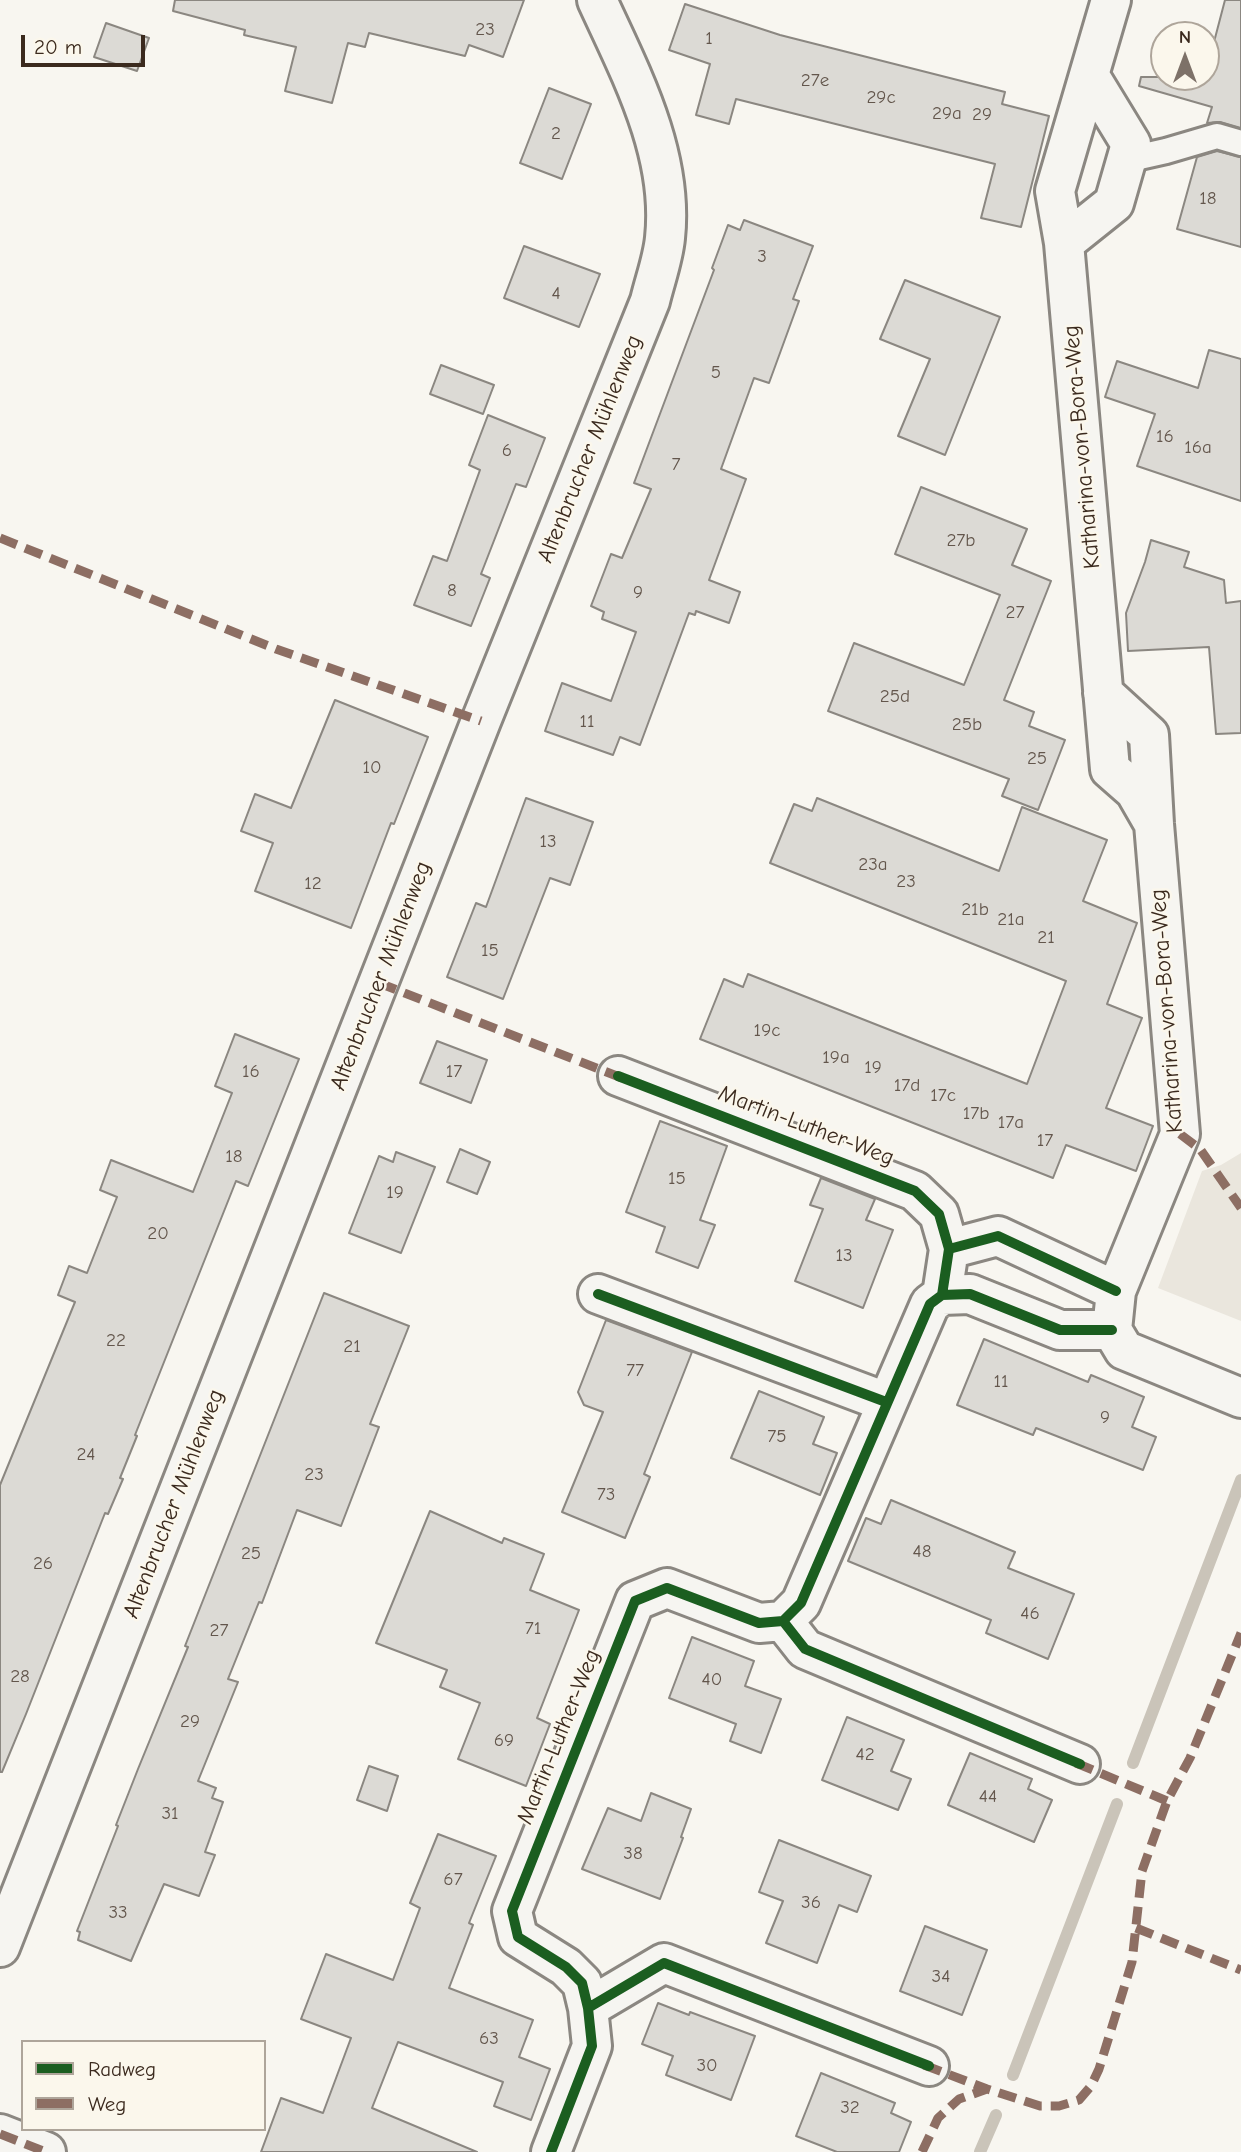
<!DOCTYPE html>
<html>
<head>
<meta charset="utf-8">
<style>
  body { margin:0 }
  #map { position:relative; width:1241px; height:2152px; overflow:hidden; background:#f8f6f0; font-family:"Comic Neue",sans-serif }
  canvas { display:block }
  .legend { position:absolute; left:21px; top:2040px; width:245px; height:91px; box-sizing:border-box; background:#fbf7ec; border:2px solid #aea59a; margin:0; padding:9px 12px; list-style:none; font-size:21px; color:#3b2a1e }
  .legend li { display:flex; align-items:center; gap:14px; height:35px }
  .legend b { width:35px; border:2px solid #aea59a }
  .north { position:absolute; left:1150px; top:21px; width:70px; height:70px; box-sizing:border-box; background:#fbf7ec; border:2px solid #aea59a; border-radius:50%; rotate:0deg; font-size:19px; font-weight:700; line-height:28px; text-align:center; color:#3b2a1e }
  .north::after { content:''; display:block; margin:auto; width:24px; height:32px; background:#7d7168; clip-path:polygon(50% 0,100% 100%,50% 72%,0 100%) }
  .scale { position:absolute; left:21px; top:35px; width:124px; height:32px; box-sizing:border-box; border:4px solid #3b2a1e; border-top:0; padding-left:9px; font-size:21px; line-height:24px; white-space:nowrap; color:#3b2a1e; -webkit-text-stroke:5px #fbf7ec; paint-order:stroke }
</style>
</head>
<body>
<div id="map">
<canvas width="1241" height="2152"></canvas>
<ul class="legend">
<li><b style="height:9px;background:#1b5e20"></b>Radweg</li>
<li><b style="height:9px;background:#8d6e63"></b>Weg</li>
</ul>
<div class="north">N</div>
<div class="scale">20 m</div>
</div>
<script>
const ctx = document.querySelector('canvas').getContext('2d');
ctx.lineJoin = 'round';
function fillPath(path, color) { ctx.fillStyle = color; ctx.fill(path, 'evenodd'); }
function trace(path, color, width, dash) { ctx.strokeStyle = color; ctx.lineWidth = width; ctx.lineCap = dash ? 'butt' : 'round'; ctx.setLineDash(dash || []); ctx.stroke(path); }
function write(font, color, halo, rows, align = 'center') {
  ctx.font = font + ' "Comic Neue",sans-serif'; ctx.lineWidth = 5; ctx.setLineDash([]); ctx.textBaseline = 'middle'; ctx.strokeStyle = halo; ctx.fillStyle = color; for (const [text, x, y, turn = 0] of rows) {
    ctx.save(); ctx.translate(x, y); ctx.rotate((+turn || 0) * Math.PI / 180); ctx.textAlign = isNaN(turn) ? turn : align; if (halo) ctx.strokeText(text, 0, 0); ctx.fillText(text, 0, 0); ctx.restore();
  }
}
fillPath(new Path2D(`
  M1241 1153V1321L1158 1288 1202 1171 1221 1165Z`), '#eae6dd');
trace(new Path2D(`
  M1133 1763 1241 1480
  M1013 2075 1117 1804
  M980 2152 996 2115`), '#cac4b9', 12);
const building = new Path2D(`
  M175 0H524L503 57 469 45 465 56 369 33 365 47 348 43 332 103 285 91 296 47 244 35 245 30 173 11Z
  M1225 0H1241V128L1220 122 1207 123 1212 107 1139 86 1141 77H1206V40L1214 42Z
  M685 4 780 35 1005 92 1002 104 1049 116 1021 227 981 218 995 164 736 99 729 124 696 115 710 64 669 50Z
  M106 23 149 38 137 71 94 57Z
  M549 88 591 104 562 179 520 163Z
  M1217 151 1241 157V247L1177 229 1197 157Z
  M744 220 813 246 793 299 799 301 769 383 754 378 721 469 746 479 709 580 740 592 729 623 696 611 695 615 689 613 640 745 620 737 613 755 545 731 562 683 611 701 636 632 602 619 604 612 591 606 611 554 622 558 651 489 634 483 714 270 712 268 728 225 740 230Z
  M524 246 600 274 579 327 504 298Z
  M905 280 1000 317 945 455 898 436 930 359 880 339Z
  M1209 350 1241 359V501L1137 466 1155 414 1105 397 1117 361 1198 388Z
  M441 365 494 385 483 414 430 394Z
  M488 415 545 438 526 487 516 484 481 574 490 578 471 626 414 605 433 556 447 561 480 470 469 465Z
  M921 487 1027 529 1012 565 1051 581 1004 700 1034 712 1029 726 1065 740 1038 810 1002 796 1009 779 828 711 854 643 964 685 1000 595 895 554Z
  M1151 540 1189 552 1184 567 1224 580 1226 603 1241 601V733L1216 734 1209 647 1128 651 1126 613 1145 562Z
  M335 700 428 737 394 824 391 823 351 928 255 891 273 843 241 831 255 794 291 808Z
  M526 798 593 822 570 885 550 878 503 999 447 977 476 903 486 907Z
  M817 798 999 871 1022 807 1107 840 1083 901 1137 923 1107 1004 1142 1018 1106 1108 1153 1126 1136 1171 1066 1145 1053 1178 700 1039 724 979 743 987 748 974 1027 1084 1066 981 770 863 794 804 812 811Z
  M235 1034 299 1059 248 1186 236 1181 135 1435 137 1436 120 1478 123 1479 108 1514 105 1513 26 1714 2 1772H0V1485L75 1302 58 1295 69 1266 87 1273 117 1197 100 1190 111 1160 193 1192 232 1093 215 1086Z
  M437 1041 487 1060 471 1103 420 1083Z
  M660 1121 727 1146 700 1220 715 1225 698 1268 656 1252 665 1227 626 1212Z
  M460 1149 490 1162 477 1194 447 1182Z
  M396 1152 435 1167 401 1253 349 1233 379 1156 393 1162Z
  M821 1178 875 1199 866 1220 893 1230 863 1308 795 1281 823 1209 810 1205Z
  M324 1293 409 1326 370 1424 379 1427 341 1526 297 1510 262 1603 259 1602 228 1679 238 1682 198 1781 216 1788 212 1798 223 1802 205 1852 215 1855 199 1896 164 1884 131 1961 78 1940 80 1932 77 1931 118 1826 116 1825 138 1769 188 1647 185 1646Z
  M606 1320 692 1352 644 1474 650 1477 625 1538 562 1512 603 1412 584 1405 578 1392Z
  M984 1339 1088 1382 1091 1375 1144 1397 1132 1427 1156 1437 1143 1470 1036 1428 1033 1435 957 1405Z
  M759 1391 824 1417 813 1444 837 1453 820 1495 731 1458Z
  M891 1500 1015 1552 1008 1568 1074 1594 1048 1659 986 1633 991 1620 848 1561 866 1518 881 1524Z
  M430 1511 502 1543 504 1538 544 1554 530 1590 579 1610 537 1718 550 1724 526 1786 458 1759 480 1703 440 1687 447 1670 376 1643Z
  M692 1637 754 1661 745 1686 781 1699 761 1753 730 1741 736 1724 669 1698Z
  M847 1717 904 1740 891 1771 911 1779 898 1810 822 1780Z
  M970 1753 1032 1779 1028 1789 1052 1800 1034 1842 948 1805Z
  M369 1766 398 1776 387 1811 357 1800Z
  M651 1793 691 1809 681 1837 683 1838 660 1899 582 1869 608 1808 641 1821Z
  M438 1834 496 1856 469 1923 473 1925 449 1988 533 2020 519 2057 550 2069 531 2120 494 2106 503 2082 398 2042 372 2108 477 2152H261L281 2098 323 2113 351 2038 301 2019 326 1954 393 1980 420 1908 410 1903Z
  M779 1840 871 1876 857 1912 839 1905 817 1963 766 1943 783 1901 759 1892Z
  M925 1926 987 1950 962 2015 900 1991Z
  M658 2003 689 2015 690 2012 755 2036 731 2100 666 2075 673 2056 642 2044Z
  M821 2073 895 2103 891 2113 911 2122 899 2152H837L796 2136Z`);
fillPath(building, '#dcdad5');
trace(building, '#8b8781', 2);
const lane = new Path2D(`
  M1126 160 1166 151 1217 136 1241 143`);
const street = new Path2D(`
  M1111 0 1055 191 1064 243 1110 769 1135 791 1154 824
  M1064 243 1114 203 1131 144 1089 75
  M1103 693 1149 735 1154 824 1180 1134 1116 1291 1112 1330 1124 1350 1241 1398
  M618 1076 915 1191 939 1214 949 1249 942 1295
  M949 1249 998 1236 1116 1291
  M598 1294 886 1402
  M783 1621 805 1649 1080 1764
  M0 1947 481 721 650 301C655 280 663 259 665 238 674 154 631 74 597 0
  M588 2008 664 1963 929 2066
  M0 2134 46 2152
  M551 2152 592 2046 588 2008 582 1983 566 1967 518 1937 512 1911 635 1601 667 1588 759 1623 783 1621 801 1603 930 1304 942 1295 970 1294 1060 1330H1112`);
trace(lane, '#8b8781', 30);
trace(street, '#8b8781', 44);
trace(lane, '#f6f5f1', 24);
trace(street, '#f6f5f1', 38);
trace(new Path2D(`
  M0 538 276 649 481 721
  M379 983 622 1078
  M1180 1134 1200 1149 1241 1208
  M1076 1763 1167 1801
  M1136 1928 1241 1970
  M924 2065 987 2089
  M0 2134 46 2152
  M922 2152 938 2118 959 2099 987 2089 1040 2106H1059L1079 2100 1091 2086 1099 2069 1132 1962 1142 1871 1167 1801 1190 1758 1241 1633`), '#8d6e63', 9, [18, 9]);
trace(new Path2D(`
  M618 1076 915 1191 939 1214 949 1249 942 1295
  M949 1249 998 1236 1116 1291
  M598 1294 886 1402
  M783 1621 805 1649 1080 1764
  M588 2008 664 1963 929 2066
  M551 2152 592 2046 588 2008 582 1983 566 1967 518 1937 512 1911 635 1601 667 1588 759 1623 783 1621 801 1603 930 1304 942 1295 970 1294 1060 1330H1112`), '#1b5e20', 10);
write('19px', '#63564c', null, [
  ["23",485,30],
  ["1",709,39],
  ["27e",815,81],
  ["29c",881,98],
  ["29a",947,114],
  ["29",982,115],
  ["2",556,134],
  ["18",1208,199],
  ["3",762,257],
  ["4",556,294],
  ["5",716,373],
  ["16",1165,437],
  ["16a",1198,448],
  ["6",507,451],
  ["7",676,465],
  ["27b",961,541],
  ["8",452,591],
  ["9",638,593],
  ["27",1015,613],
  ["25d",895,697],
  ["11",587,722],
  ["25b",967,725],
  ["25",1037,759],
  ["10",372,768],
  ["13",548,842],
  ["23a",873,865],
  ["23",906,882],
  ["12",313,884],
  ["21b",975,910],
  ["21a",1011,920],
  ["21",1046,938],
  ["15",490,951],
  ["19c",767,1031],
  ["19a",836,1058],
  ["19",873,1068],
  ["16",251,1072],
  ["17",454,1072],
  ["17d",907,1086],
  ["17c",943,1096],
  ["17b",976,1114],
  ["17a",1011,1123],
  ["17",1045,1141],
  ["18",234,1157],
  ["15",677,1179],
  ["19",395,1193],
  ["20",158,1234],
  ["13",844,1256],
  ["22",116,1341],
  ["21",352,1347],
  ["77",635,1371],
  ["11",1001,1382],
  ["9",1105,1418],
  ["75",777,1437],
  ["24",86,1455],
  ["23",314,1475],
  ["73",606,1495],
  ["48",922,1552],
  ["25",251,1554],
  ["26",43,1564],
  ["46",1030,1614],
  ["71",533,1629],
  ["27",219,1631],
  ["28",20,1677],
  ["40",712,1680],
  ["29",190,1722],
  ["69",504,1741],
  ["42",865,1755],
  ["44",988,1797],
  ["31",170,1814],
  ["38",633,1854],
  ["67",453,1880],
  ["36",811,1903],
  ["33",118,1913],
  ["34",941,1977],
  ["63",489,2039],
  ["30",707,2066],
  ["32",850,2108]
]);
write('23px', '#3b2a1e', '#fbf7ec', [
  ["Katharina-von-Bora-Weg",1082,447,-95],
  ["Altenbrucher Mühlenweg",590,449,-68],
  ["Altenbrucher Mühlenweg",381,976,-69],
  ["Katharina-von-Bora-Weg",1167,1011,-94],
  ["Martin-Luther-Weg",806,1126,21],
  ["Altenbrucher Mühlenweg",174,1504,-69],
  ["Martin-Luther-Weg",559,1737,-68]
]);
</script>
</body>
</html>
